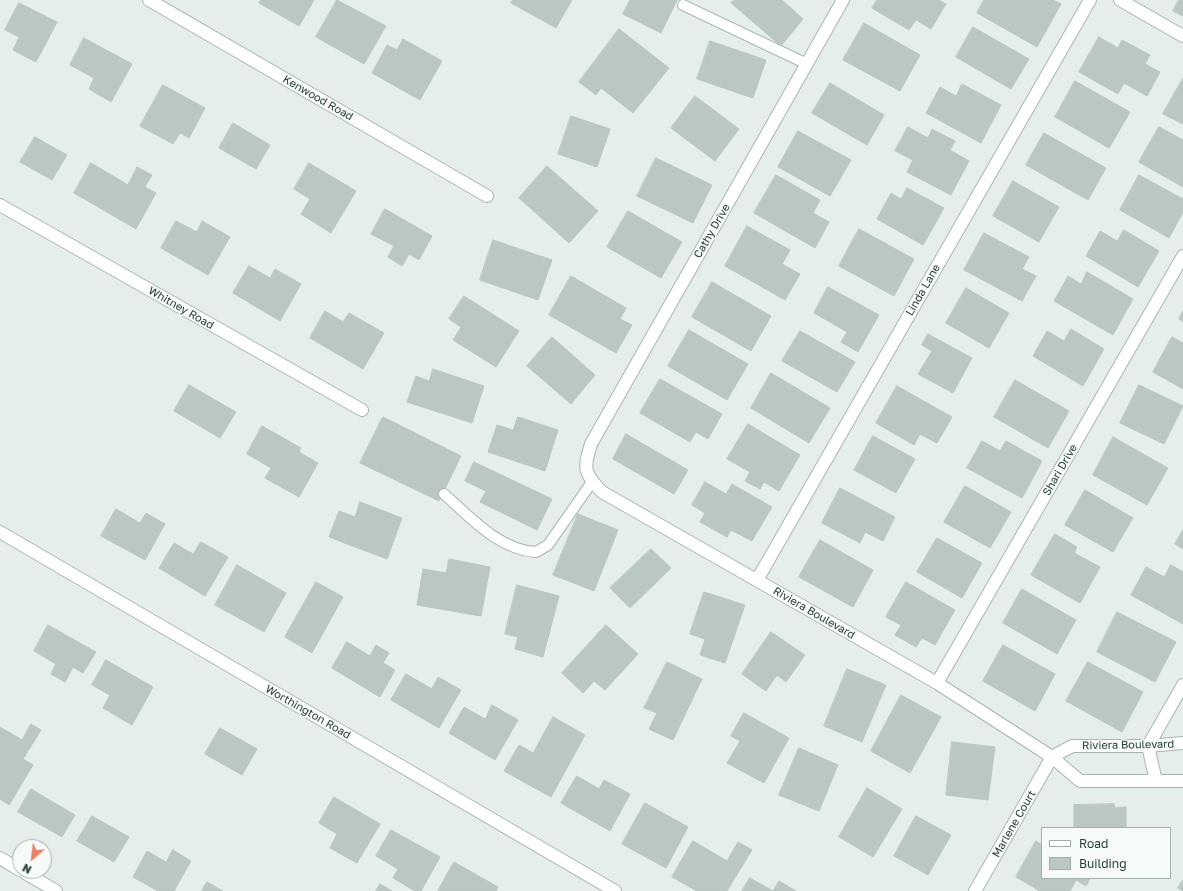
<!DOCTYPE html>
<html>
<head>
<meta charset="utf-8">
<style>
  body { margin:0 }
  #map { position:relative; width:1183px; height:891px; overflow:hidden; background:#e6eeea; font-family:"Golos Text",sans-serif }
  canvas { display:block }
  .legend { position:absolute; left:1041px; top:827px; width:130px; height:52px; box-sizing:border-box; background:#f6faf8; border:1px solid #a2afaa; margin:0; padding:5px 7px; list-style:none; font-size:12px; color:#253f36 }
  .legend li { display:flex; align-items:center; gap:8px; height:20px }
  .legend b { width:20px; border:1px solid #a2afaa }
  .north { position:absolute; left:12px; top:839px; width:40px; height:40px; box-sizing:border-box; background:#f6faf8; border:1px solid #a2afaa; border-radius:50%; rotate:208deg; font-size:11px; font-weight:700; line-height:16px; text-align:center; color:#253f36 }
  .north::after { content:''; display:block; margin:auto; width:14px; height:18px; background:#ea7f68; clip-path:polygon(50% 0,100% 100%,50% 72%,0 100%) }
</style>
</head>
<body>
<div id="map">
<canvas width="1183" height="891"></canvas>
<ul class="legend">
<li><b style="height:5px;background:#fff"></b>Road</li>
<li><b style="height:11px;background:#bbc8c2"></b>Building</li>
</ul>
<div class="north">N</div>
</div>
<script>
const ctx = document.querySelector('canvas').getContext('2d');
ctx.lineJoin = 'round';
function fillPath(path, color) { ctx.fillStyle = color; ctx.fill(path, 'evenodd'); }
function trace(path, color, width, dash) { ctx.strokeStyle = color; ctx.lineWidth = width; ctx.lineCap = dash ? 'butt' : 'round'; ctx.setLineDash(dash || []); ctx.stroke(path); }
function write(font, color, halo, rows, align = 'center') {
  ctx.font = font + ' "Golos Text",sans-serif'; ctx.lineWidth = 3; ctx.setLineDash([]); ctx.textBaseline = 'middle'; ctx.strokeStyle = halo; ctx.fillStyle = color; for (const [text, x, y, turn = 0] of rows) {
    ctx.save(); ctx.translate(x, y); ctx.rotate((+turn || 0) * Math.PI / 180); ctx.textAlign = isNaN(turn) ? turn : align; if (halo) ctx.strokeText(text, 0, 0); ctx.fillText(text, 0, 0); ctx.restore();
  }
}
const building = new Path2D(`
  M261 0H314L299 26 259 3Z
  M337 0 386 26 364 64 316 37Z
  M513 0H572L556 28 511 3Z
  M630 0H677L661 33 623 14Z
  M734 0H782L803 19 781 46 731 3Z
  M877 0H939L946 4 931 29 916 20 909 30 872 8Z
  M984 0H1053L1061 4 1037 47 977 13Z
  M1179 0H1183V16L1173 11Z
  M19 3 57 22 36 62 13 50 19 37 5 30Z
  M864 23 920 55 900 91 843 60Z
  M973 27 1029 59 1011 89 956 57Z
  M619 29 669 68 633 113 601 88 596 95 579 82Z
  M1099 37 1118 48 1122 40 1150 55 1145 64 1160 72 1147 96 1124 83 1118 94 1079 72Z
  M84 38 132 64 111 102 89 89 94 78 70 65Z
  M403 39 442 61 420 100 372 73 387 45 397 50Z
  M710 41 766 60 753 98 697 79Z
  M1183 78V124L1163 114Z
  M1075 81 1130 112 1109 148 1055 117Z
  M830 83 884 115 867 145 812 113Z
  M962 84 1001 105 981 143 926 113 940 87 956 96Z
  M163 85 205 108 189 138 180 133 173 144 140 126Z
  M695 96 739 129 715 161 671 128Z
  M571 116 610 129 597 167 558 154Z
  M233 123 270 145 256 169 219 148Z
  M908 127 928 138 932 129 955 141 950 150 969 161 951 195 907 172 913 160 895 151Z
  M1159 127 1183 140V187L1139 162Z
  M798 131 851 160 830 196 778 167Z
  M1044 133 1106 168 1088 200 1026 165Z
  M35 137 67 155 52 180 20 162Z
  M656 158 712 185 693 223 637 196Z
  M91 163 128 185 137 167 152 175 145 187 156 193 136 229 74 193Z
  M309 163 356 191 331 233 301 214 310 199 294 189Z
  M547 166 598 211 569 243 519 198Z
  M776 175 820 200 813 213 829 222 815 248 754 213Z
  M1139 175 1183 199V212L1169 238 1120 210Z
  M1013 181 1059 207 1039 242 993 216Z
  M907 188 944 208 923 245 877 219 891 193 901 199Z
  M385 209 432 236 419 260 409 254 402 266 388 257 394 246 371 234Z
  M628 211 682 242 661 278 607 247Z
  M176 221 197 232 202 221 230 237 208 275 161 248Z
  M747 226 790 250 782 264 800 274 785 300 725 266Z
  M859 229 914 259 894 296 839 266Z
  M1124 230 1159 251 1138 287 1086 256 1100 231 1117 241Z
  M984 233 1029 257 1022 269 1036 276 1022 301 964 270Z
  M493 240 552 260 538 300 480 280Z
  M249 266 270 278 275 269 301 284 280 321 233 293Z
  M1087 272 1133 299 1113 335 1054 301 1068 276 1081 284Z
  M571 276 626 308 620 319 632 325 616 353 549 315Z
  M712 282 771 316 751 351 692 317Z
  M828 287 879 315 858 352 841 342 847 332 814 313Z
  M966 288 1009 313 989 348 946 323Z
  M464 296 519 331 496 367 453 340 461 327 449 319Z
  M325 311 343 322 349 313 384 333 363 369 310 338Z
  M1183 311V322L1179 319Z
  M1071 329 1104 349 1083 386 1033 356 1047 331 1064 341Z
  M689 330 748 364 727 400 668 366Z
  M800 331 855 362 837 392 782 361Z
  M928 334 972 358 953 393 918 374 932 351 922 345Z
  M552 337 595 375 571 404 527 366Z
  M1172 337 1183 343V389L1153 372Z
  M433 369 484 386 472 423 407 402 416 376 429 381Z
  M771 373 830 408 809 443 751 408Z
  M660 379 722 414 708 439 696 432 690 442 640 413Z
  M1015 380 1069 411 1048 448 994 417Z
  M189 385 236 412 220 438 174 411Z
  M1139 385 1183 406 1164 444 1120 423Z
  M897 386 952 417 937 443 920 434 914 445 876 423Z
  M383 417 461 456 439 501 360 463Z
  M518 417 558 430 545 471 488 452 497 425 513 430Z
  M748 424 800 455 779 491 764 482 760 489 745 481 750 472 727 459Z
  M262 426 301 448 299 452 318 463 299 497 265 478 271 468 247 454Z
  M626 434 688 470 674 494 613 459Z
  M873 436 915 459 896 493 854 470Z
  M1113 437 1168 468 1147 505 1093 475Z
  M982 441 1000 451 1006 441 1042 461 1022 498 967 468Z
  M474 462 552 499 537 530 480 502 486 491 465 481Z
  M705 482 726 494 732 484 772 507 752 541 731 530 727 537 700 522 705 513 692 505Z
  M965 486 1011 512 990 548 944 522Z
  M840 488 895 517 883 541 865 532 860 543 822 523Z
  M1085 490 1133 518 1113 552 1065 525Z
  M360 502 402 518 387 559 329 537 339 511 355 517Z
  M116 509 140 523 146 513 165 524 145 560 101 536Z
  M578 514 618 530 594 591 553 575Z
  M1183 530V549L1175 544Z
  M1055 534 1077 547 1074 553 1100 567 1080 603 1031 575Z
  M937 538 982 563 962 598 917 572Z
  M820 540 873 570 853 607 799 577Z
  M201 542 228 557 205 596 159 568 174 543 193 554Z
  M651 549 671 568 630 608 610 588Z
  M449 559 490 567 481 616 417 605 423 569 446 573Z
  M237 565 286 593 264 632 215 605Z
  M1171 565 1183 572V624L1131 595 1146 567 1164 577Z
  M316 582 343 597 312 653 285 637Z
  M906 582 955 610 935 645 922 638 916 647 895 635 901 625 886 617Z
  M517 585 559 596 543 657 515 649 518 637 505 634Z
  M1022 589 1076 620 1057 654 1003 623Z
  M704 592 745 605 725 663 700 655 705 639 690 634Z
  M1117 612 1176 642 1155 682 1097 652Z
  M48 625 96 652 83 673 73 667 65 682 51 674 56 664 34 651Z
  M606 625 638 654 605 690 594 681 583 693 562 673Z
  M771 632 805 655 786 682 777 675 766 691 742 674Z
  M347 642 370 656 376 645 389 653 383 663 395 670 380 697 332 668Z
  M1003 645 1055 674 1035 711 983 681Z
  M106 660 153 687 132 725 103 708 110 695 92 685Z
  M667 662 702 679 673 740 649 729 657 713 644 708Z
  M1088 662 1143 692 1122 732 1066 701Z
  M847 669 886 685 862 742 824 726Z
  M406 674 432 689 438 677 461 690 439 728 391 700Z
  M901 695 941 717 910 773 871 751Z
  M492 705 518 720 495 760 449 733 464 707 485 719Z
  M744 713 789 738 764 783 727 763 740 741 731 736Z
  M553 717 585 735 551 797 504 771 519 745 533 753Z
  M31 724 41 730 23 759 33 765 9 805 0 799V727L22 740Z
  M220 728 257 749 242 775 205 754Z
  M952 742 995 747 988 800 946 795Z
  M799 748 838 765 819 811 779 795Z
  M577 776 599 789 604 780 630 794 610 831 561 803Z
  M867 788 902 809 873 857 839 837Z
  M31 789 75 815 62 837 18 812Z
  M334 797 380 824 357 863 330 848 337 834 319 823Z
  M645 803 688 827 666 868 622 844Z
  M1114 804 1115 808 1126 807V828H1074V805Z
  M92 816 129 837 114 862 77 841Z
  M916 816 951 835 928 875 894 856Z
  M391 830 440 857 421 891H415L393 878 398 869 376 856Z
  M693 841 727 861 738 842 752 850 727 891H697L672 877Z
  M1036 841 1042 845V878H1090L1086 886 1076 880 1070 891H1038V890L1016 877Z
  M173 850 191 861 174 891H158L133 877 147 851 166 862Z
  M454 862 498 887 496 891H438Z
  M750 878 773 891 779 881 796 891H742Z
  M1183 880V891L1178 888Z
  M207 882 223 891H202Z
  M380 884 392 891H376Z`);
fillPath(building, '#bbc8c2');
trace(building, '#b8c7c0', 1);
const service = new Path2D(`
  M683 5 807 64
  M444 494C470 517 499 550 536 552L548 545 592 482`);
const minor = new Path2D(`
  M149 0 487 196
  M843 0 591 444C583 469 584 473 602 492L937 683 1052 757 1080 781H1183
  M1120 0 1183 36
  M0 205 362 410
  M0 532 615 891
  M757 580 1090 0
  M937 683 1183 256
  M1052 757 1072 746H1148L1183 743
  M1156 781 1148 746 1183 685
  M0 858 20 870
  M22 871 56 891
  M975 891 1052 757`);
trace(service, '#a8b6b0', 12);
trace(minor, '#a8b6b0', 14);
trace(service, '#fff', 10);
trace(minor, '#fff', 12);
write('11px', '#253f36', '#f6faf8', [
  ["Kenwood Road",318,98,30],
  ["Cathy Drive",712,231,-60],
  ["Linda Lane",923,290,-60],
  ["Whitney Road",181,308,30],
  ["Shari Drive",1060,470,-60],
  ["Riviera Boulevard",814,613,30],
  ["Worthington Road",308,712,30],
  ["Riviera Boulevard",1128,745,-1],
  ["Marlene Court",1014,824,-60]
]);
</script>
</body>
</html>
